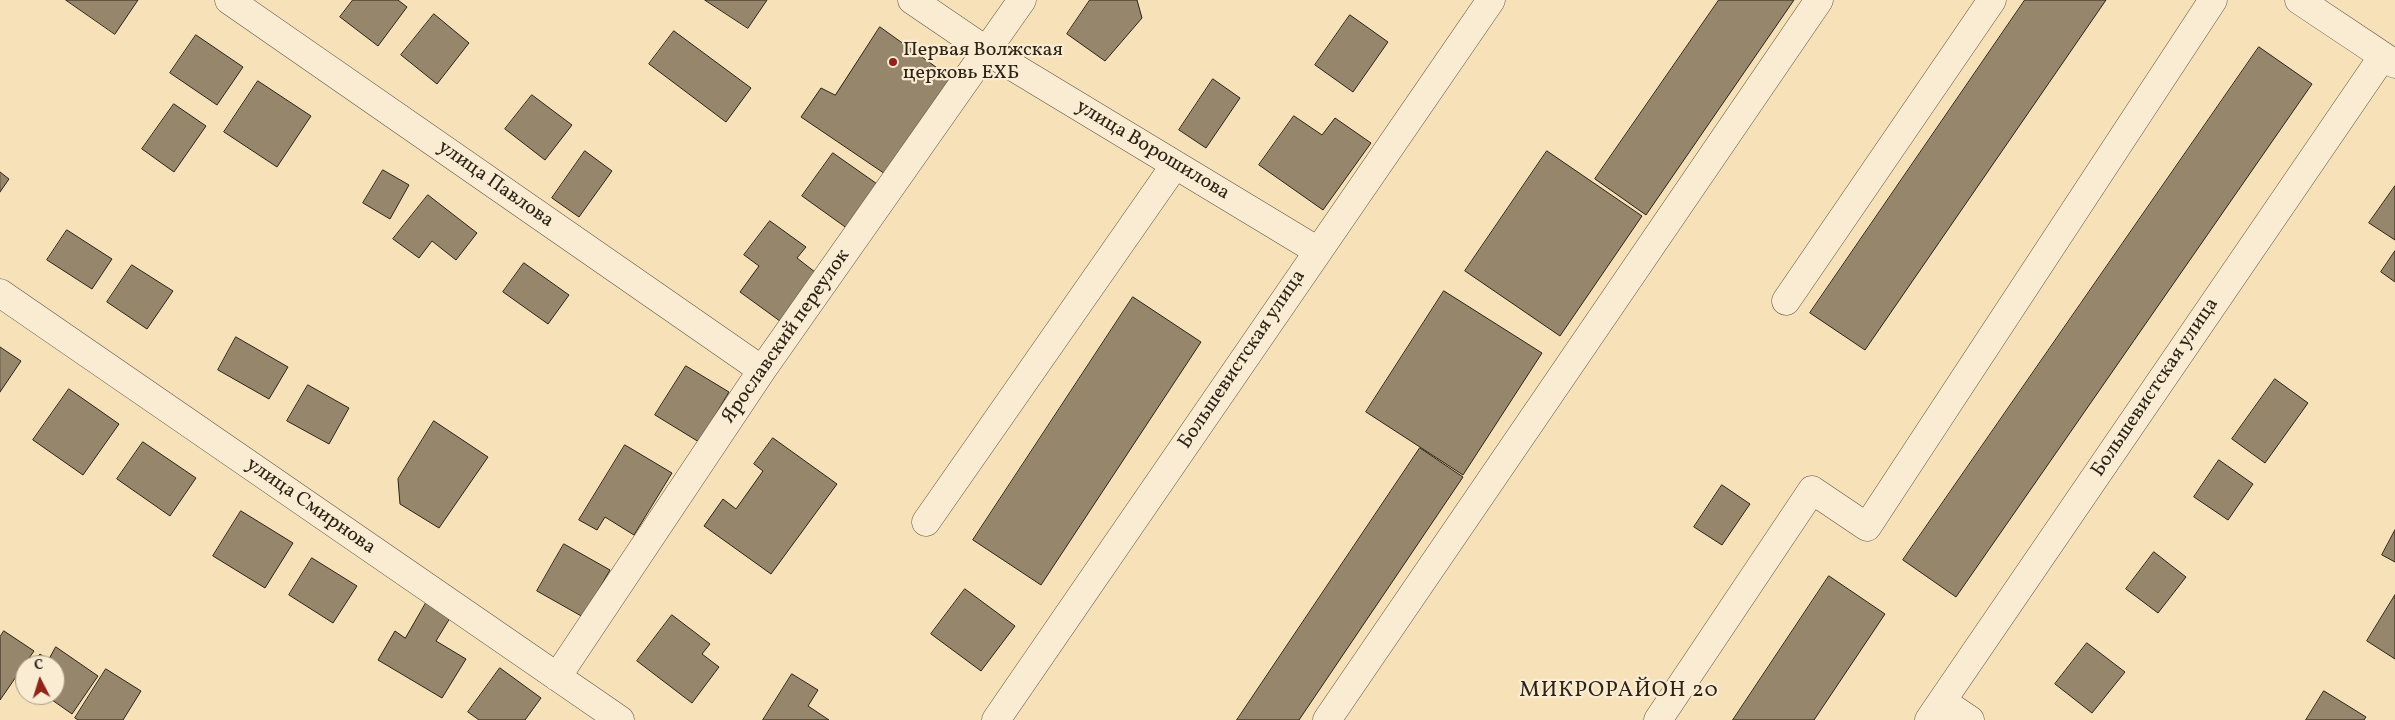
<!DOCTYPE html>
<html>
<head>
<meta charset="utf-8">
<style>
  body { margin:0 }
  #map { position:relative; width:2395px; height:720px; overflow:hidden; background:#f6e1b9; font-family:Vollkorn,serif }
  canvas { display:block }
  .north { position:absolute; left:15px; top:655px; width:50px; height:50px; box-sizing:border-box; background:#f9ecd2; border:1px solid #a79c88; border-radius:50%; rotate:355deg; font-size:14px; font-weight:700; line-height:20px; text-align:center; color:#2d2418 }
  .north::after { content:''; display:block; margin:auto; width:18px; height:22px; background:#8f2418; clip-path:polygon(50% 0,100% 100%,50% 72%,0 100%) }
</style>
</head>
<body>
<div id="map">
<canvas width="2395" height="720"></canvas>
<div class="north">С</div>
</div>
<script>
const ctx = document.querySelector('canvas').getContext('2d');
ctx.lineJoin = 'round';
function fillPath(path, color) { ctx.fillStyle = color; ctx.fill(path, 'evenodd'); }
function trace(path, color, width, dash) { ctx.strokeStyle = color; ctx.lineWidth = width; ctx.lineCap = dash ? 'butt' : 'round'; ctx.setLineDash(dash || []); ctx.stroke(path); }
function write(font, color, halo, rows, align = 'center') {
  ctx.font = font + ' Vollkorn,serif'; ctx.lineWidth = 4.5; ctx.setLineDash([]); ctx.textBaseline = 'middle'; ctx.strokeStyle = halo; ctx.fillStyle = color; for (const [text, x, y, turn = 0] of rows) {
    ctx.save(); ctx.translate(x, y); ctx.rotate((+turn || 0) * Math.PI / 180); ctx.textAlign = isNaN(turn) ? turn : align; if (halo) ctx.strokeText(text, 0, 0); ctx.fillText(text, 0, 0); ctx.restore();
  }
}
const building = new Path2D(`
  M66 0H138L115 34Z
  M353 0H398L407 7 378 46 340 17Z
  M705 0H767L748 28Z
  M1090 0H1137L1142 18 1105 61 1067 34Z
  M1719 0H1794L1646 215 1595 179Z
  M2025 0H2106L1865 350 1810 313Z
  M434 14 469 43 437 84 401 55Z
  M1350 15 1388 42 1353 92 1315 65Z
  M880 27 961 85 894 180 801 117 821 88 835 95Z
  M674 31 751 88 726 122 649 64Z
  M196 35 243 67 217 105 170 73Z
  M2259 47 2312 84 1956 597 1903 560Z
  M1213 79 1240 98 1206 148 1179 130Z
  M258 81 311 116 277 167 224 132Z
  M532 95 572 125 545 160 505 129Z
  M174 104 206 126 174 172 142 149Z
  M1294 116 1322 135 1335 118 1371 143 1323 210 1259 165Z
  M585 151 612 171 579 217 552 198Z
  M1547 151 1642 216 1560 336 1465 271Z
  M833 153 880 186 848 229 802 196Z
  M383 170 409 185 390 219 363 203Z
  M0 172 9 179 0 192Z
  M2395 186V240L2369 223Z
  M428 195 477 233 456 260 432 241 419 258 393 239Z
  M770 221 806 247 797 258 820 276 784 324 740 292 759 266 744 255Z
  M67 230 112 259 92 289 47 260Z
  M2395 251V282L2381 272Z
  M524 263 569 295 548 324 503 292Z
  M132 265 173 291 147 329 107 302Z
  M1444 291 1542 353 1463 475 1366 412Z
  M1133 297 1201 342 1041 585 973 540Z
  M236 337 288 367 269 399 218 370Z
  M0 347 21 361 0 392Z
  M686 366 729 392 699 442 655 415Z
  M2275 379 2308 403 2265 463 2232 439Z
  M308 385 349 408 329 444 287 421Z
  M69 389 119 424 83 475 33 440Z
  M434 421 488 457 439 528 400 504 398 479Z
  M773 438 837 484 771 574 704 526 723 499 736 509 763 471 754 464Z
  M143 442 196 478 170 516 117 479Z
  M625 445 672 473 634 535 605 517 597 530 579 520Z
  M1420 448 1463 477 1299 720H1237Z
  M2219 460 2253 484 2228 520 2194 497Z
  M1722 485 1750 504 1722 545 1694 527Z
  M241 511 293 543 265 588 213 556Z
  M2395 530V562L2382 555Z
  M564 544 610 570 583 617 537 591Z
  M2154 552 2186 577 2158 613 2126 589Z
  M312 558 357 586 333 623 289 595Z
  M1829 576 1885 614 1814 720H1733Z
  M965 589 1015 626 981 671 931 634Z
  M2395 595V659L2367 641Z
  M426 603 450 618 436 641 466 659 442 698 378 660 395 631 405 638Z
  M672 615 710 644 702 654 719 667 692 703 637 661Z
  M4 631 34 651 0 700V637Z
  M2087 643 2125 672 2092 713 2055 684Z
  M56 647 98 676 72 714 45 695H55V665H32L40 654 48 660Z
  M500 668 541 698 525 720H479L468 712Z
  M106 669 141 691 123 720H78L75 718Z
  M792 674 818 690 808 706 829 720H763Z
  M2324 691 2366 717 2364 720H2306Z`);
fillPath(building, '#96866c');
trace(building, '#2d2418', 1);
const minor = new Path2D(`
  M229 0 762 370
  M912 0 987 51 1318 251
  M2299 0 2395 64
  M0 293 620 720
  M1786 301 1992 0
  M926 522 1175 165
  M557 677 762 370 1022 0
  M1942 701 1970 720
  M996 720 1491 0
  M1327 720 1819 0
  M1658 720 1812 490 1867 527 2213 0
  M1929 720 2383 56`);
trace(minor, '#5f5340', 29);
trace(minor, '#f9ecd2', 28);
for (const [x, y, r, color] of [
  [893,62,5,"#8f2418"]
]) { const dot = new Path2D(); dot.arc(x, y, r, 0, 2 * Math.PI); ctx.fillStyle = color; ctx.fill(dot); trace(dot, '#f9ecd2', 2); }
write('20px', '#2d2418', '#f9ecd2', [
  ["Первая Волжская",903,51],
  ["церковь ЕХБ",903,74]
], 'left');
write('20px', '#2d2418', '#f9ecd2', [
  ["улица Ворошилова",1152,151,31],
  ["улица Павлова",495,185,35],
  ["Ярославский переулок",787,337,-55],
  ["Большевистская улица",1243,360,-56],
  ["Большевистская улица",2156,388,-56],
  ["улица Смирнова",310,507,35]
]);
ctx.letterSpacing = '1px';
write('22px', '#2d2418', '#f9ecd2', [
  ["МИКРОРАЙОН 20",1619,692]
]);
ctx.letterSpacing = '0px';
</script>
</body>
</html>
